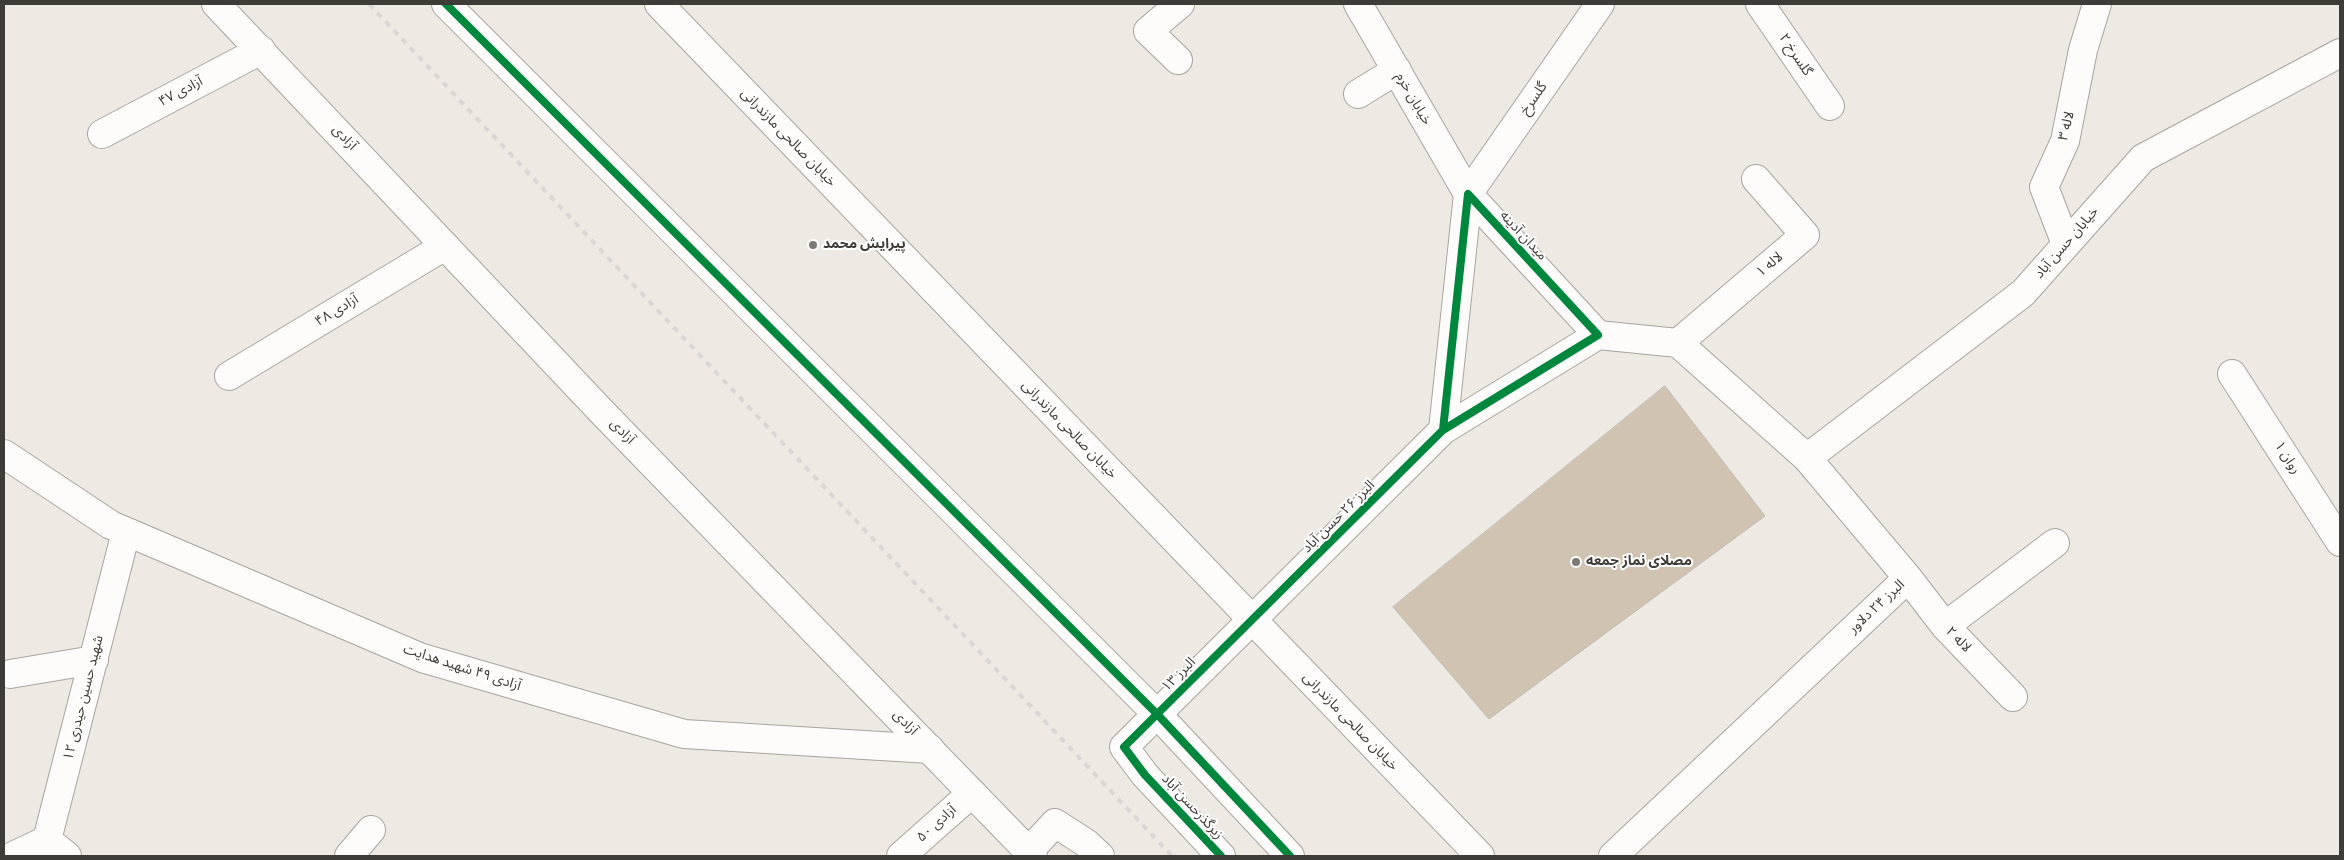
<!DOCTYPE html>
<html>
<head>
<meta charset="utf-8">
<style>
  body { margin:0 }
  #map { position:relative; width:2344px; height:860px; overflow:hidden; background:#efe9e3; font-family:"Titillium Web",sans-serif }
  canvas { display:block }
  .frame { position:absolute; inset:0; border:5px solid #3f3b36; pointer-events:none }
</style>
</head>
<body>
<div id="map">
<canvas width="2344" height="860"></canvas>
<div class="frame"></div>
</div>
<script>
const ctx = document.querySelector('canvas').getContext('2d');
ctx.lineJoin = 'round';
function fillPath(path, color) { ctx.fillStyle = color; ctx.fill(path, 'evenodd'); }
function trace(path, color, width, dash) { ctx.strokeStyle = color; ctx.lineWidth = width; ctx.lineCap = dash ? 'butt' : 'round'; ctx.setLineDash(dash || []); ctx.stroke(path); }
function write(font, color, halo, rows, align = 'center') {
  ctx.font = font + ' "Titillium Web","Noto Sans Arabic",sans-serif'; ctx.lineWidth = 4; ctx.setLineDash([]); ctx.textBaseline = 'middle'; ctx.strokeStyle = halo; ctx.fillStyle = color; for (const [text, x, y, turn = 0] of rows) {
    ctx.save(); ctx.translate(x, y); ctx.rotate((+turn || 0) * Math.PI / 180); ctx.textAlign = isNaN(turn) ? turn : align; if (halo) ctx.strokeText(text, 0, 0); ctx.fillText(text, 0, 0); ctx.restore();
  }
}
const building = new Path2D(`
  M1665 386 1765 516 1489 719 1393 607Z`);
fillPath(building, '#d0c3b1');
trace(building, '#bfbbb6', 1);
const street = new Path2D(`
  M446 4 1157 714 1290 856
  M1358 4 1468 194 1600 4
  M1760 4 1830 106
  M1178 60 1148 31 1180 4
  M1358 94 1397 70
  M102 134 261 50
  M2066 244 2044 187 2065 141 2083 50 2097 4
  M1598 335 1678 343 1807 458 1908 578 1945 626 2013 697
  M1678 343 1805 235 1756 179
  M2232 374 2340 542
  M229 376 445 246
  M4 454 111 525 422 658 684 734 930 749
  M1807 458 2023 293 2143 158 2340 53
  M1945 626 2055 543
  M10 674 94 660
  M1029 851 1055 823 1086 843 1100 856
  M13 856 47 840
  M67 856 47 840 126 532
  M349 856 371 830
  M901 856 972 793
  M1221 856 1145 775 1124 747 1443 430 1598 335 1468 194 1443 430
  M1613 856 1908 578`);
const secondary = new Path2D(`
  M216 4 601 411 1033 856`);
const primary = new Path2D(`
  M659 4 1480 856`);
trace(street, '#a8a49e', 30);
trace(secondary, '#a8a49e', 30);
trace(primary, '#a8a49e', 30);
trace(street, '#fdfcfb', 28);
trace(secondary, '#fdfcfb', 28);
trace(primary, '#fdfcfb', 28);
trace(new Path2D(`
  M369 4 1172 856`), '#d9d7d5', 4, [6, 6]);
trace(new Path2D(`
  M446 4 1157 714 1290 856
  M1221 856 1145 775 1124 747 1443 430 1598 335 1468 194 1443 430`), '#00873e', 8);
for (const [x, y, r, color] of [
  [813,245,5,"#7d7873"],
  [1576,562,5,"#7d7873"]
]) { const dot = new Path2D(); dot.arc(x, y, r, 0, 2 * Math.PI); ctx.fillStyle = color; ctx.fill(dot); trace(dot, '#fff', 2); }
write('14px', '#3f3b36', '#fff', [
  ["گلسرخ ۲",1795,55,56],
  ["آزادی ۴۷",181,92,-28],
  ["خیابان خرم",1413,99,60],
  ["گلسرخ",1534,99,-55],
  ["لاله ۳",2067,126,-76],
  ["آزادی",344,138,47],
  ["خیابان صالحی مازندرانی",788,138,46],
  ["میدان آدینه",1523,236,47],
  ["خیابان حسن آباد",2067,243,-49],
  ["لاله ۱",1770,265,-40],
  ["آزادی ۴۸",337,311,-31],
  ["خیابان صالحی مازندرانی",1069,430,46],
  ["آزادی",622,432,46],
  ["روان ۱",2287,458,57],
  ["البرز ۲۶ حسن آباد",1339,517,-45],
  ["البرز ۲۴ دلاور",1877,607,-43],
  ["لاله ۲",1958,640,46],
  ["آزادی ۴۹ شهید هدایت",462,668,18],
  ["البرز ۱۳",1179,675,-45],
  ["شهید حسین حیدری ۱۲",84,698,-76],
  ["خیابان صالحی مازندرانی",1350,722,46],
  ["آزادی",905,723,46],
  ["زیرگذرحسن آباد",1192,807,47],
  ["آزادی ۵۰",937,824,-42]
]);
write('bold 14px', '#3f3b36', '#fff', [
  ["پیرایش محمد",823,245],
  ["مصلای نماز جمعه",1586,562]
], 'left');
</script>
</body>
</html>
